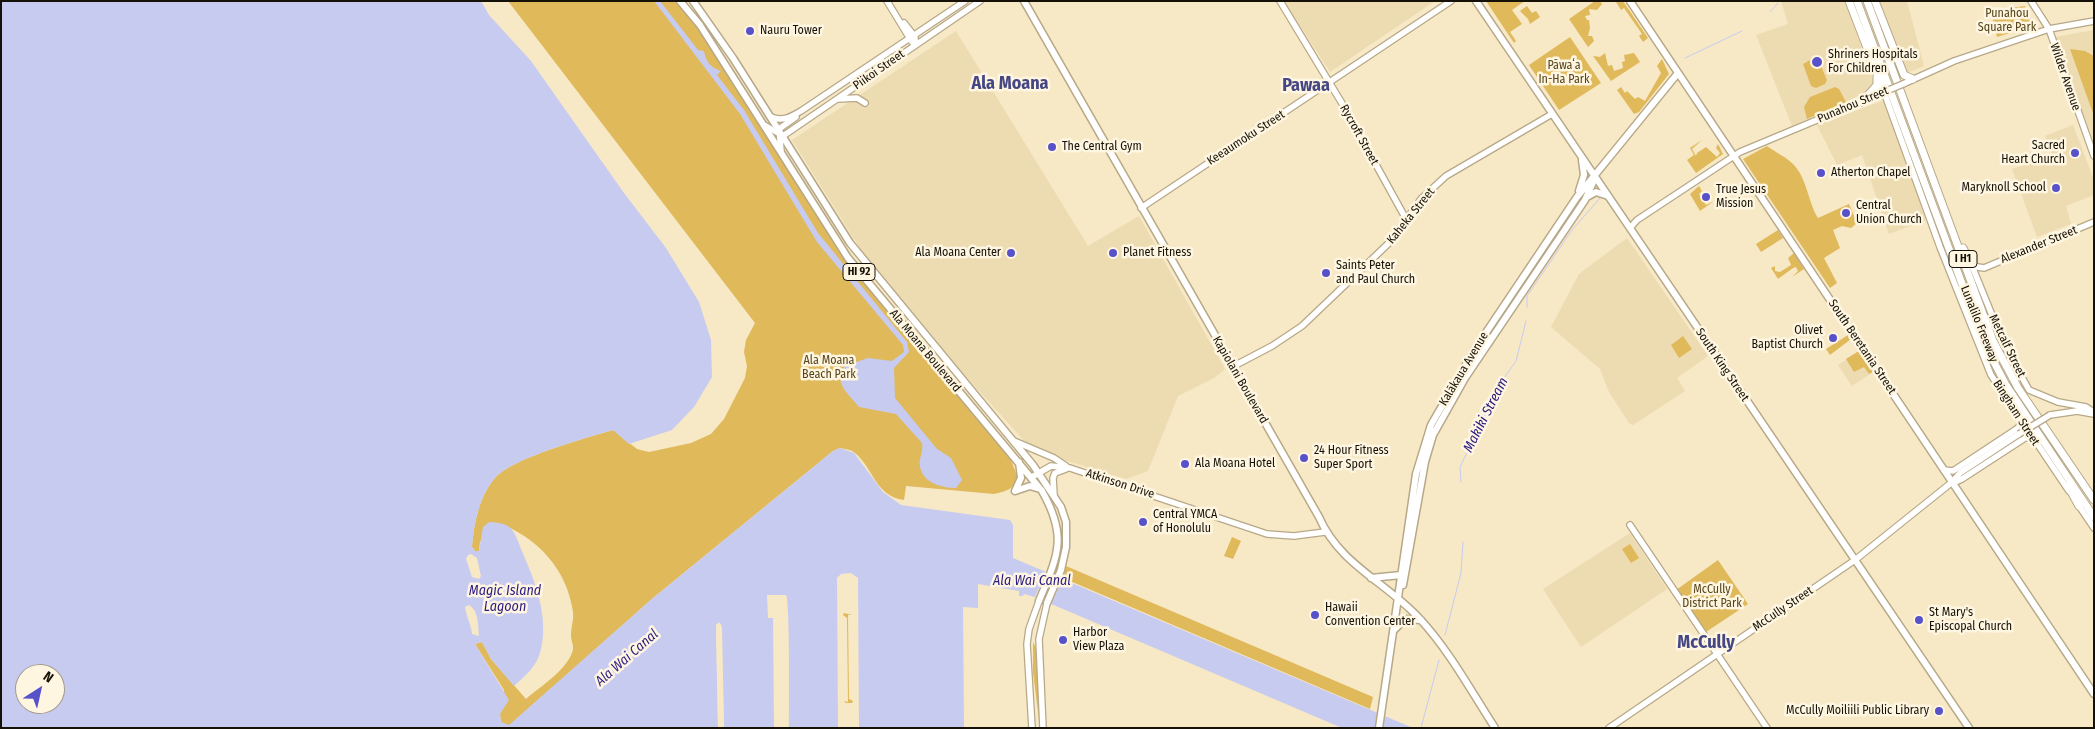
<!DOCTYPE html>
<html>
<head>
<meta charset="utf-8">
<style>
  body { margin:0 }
  #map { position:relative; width:2095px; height:729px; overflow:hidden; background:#f7e8c6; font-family:"Fira Sans Condensed",sans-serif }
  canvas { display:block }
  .frame { position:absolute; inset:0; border:2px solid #161106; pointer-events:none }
  .north { position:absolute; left:15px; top:664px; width:50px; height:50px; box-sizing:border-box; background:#fff6e2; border:1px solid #a29a8a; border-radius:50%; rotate:35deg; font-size:14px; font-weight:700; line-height:20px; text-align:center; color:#161106 }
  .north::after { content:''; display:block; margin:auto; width:18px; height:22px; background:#5752c9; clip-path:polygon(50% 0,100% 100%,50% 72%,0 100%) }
</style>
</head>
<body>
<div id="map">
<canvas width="2095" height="729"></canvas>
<div class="frame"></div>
<div class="north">N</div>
</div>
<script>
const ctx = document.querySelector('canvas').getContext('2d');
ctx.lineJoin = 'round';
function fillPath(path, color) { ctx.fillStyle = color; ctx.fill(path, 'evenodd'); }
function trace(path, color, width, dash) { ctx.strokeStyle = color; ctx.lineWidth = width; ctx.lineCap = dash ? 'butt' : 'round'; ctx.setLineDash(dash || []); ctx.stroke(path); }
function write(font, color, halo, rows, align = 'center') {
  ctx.font = font + ' "Fira Sans Condensed",sans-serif'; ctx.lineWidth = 5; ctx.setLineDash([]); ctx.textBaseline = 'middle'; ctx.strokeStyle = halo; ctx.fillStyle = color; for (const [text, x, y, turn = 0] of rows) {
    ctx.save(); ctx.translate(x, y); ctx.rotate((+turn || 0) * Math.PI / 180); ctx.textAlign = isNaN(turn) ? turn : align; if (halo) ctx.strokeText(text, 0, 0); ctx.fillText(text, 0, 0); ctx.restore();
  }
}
fillPath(new Path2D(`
  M1284 1H1435L1330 72Z
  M1781 1H1845L1876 88 1792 126 1756 35 1788 24Z
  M1878 1H1907L1924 66 1907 73Z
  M2094 30V142L2055 37Z
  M956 31 1088 246 1139 216 1225 369 1214 378 1178 396 1148 471 1126 479 1061 459 1028 445 951 360 866 258 792 140Z
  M1885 100 1926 220 1889 234 1862 155 1837 165 1817 125Z
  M2073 125 2094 180V195L2066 206 2071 224 2037 237 2012 169 2052 155 2045 136Z
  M1627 238 1708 356 1677 378 1685 391 1633 425 1629 423 1609 392 1600 369 1551 327 1579 274Z
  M1859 351 1873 372 1852 386 1838 365Z
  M1630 533 1667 589 1581 647 1543 589Z`), '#eddbb2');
fillPath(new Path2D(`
  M508 1H675L689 16 754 112 843 257 1009 455 1018 478C1013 490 1006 491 994 494L906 486 904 500C875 496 874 469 855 453 852 450 845 449 840 448L833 451 653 598 509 726 501 722 500 714 504 690 475 644 482 642 491 659 526 699C541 686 564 672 572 653 575 646 571 642 571 635 571 627 574 620 573 612 567 569 537 537 498 523L480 542 479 552 475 551 472 547C474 524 479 496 495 478 512 458 586 438 613 430L637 449 649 452 691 443 711 434 724 419 745 378 747 366 744 352 746 340 755 323Z
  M1486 1H1525L1512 10 1522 24 1510 32 1516 41 1514 43Z
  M1595 1H1600L1602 4 1597 10 1589 9 1590 15 1585 16 1587 20H1589L1590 28 1588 36H1592L1594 41 1588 47 1569 19Z
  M1623 1 1648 38 1643 42 1639 36 1642 34 1624 8 1621 10 1616 2Z
  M1527 6 1532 13 1536 11 1540 17 1530 24 1528 19 1520 11Z
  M2025 6 2032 26 1997 37 1991 11Z
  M1570 37 1601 83 1559 110 1529 65Z
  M2070 49 2085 51 2094 56V116Z
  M1605 53 1608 66 1612 65 1614 71 1623 68 1622 62 1625 61 1624 55 1634 53 1640 62 1611 81 1593 56 1600 57Z
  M1814 58 1818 59 1827 80 1825 84 1816 88 1811 86 1803 64Z
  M1662 59 1669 74 1639 112 1634 114 1617 90 1621 87 1625 93 1627 91 1635 99 1638 97 1645 101 1661 73 1657 66Z
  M1835 87 1839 89 1846 102 1807 119 1804 107 1810 97Z
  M1702 140 1692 149 1696 156 1697 153 1706 147 1717 157 1720 153 1716 148 1718 144 1723 154 1696 173 1687 160 1694 155 1690 148Z
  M1767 146C1775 152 1786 157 1793 164 1807 178 1808 202 1818 218L1849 204 1857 223 1851 228 1842 226 1833 230 1840 248 1824 258 1837 283 1830 288 1743 159Z
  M1699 186 1702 191 1699 194 1706 205 1714 201 1700 211 1690 194Z
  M1778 230 1783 238 1761 252 1756 244Z
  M1794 253 1804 269 1792 277 1798 271 1796 267 1793 268 1778 279 1771 268 1775 266V271L1780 272 1791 265 1788 258Z
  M1848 335 1851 339 1830 355 1826 349Z
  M1683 336 1692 349 1679 358 1671 345Z
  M1859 351 1873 372 1869 374 1864 367 1854 372 1846 359Z
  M1232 537 1241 541 1233 559 1224 556Z
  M1630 544 1639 558 1631 563 1622 549Z
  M1718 560 1748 604 1706 632 1676 590Z
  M1066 566 1373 697 1370 709 1063 578Z
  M844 613 852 615H848L849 699 853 701 852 703H846L844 701 848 702 847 618 843 615Z
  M1033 642 1036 648 1040 728 1033 672Z`), '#e0b95b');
fillPath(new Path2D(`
  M1 1H481L489 15 531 61 624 193 666 248 699 302 711 340 712 377 694 407 672 430 629 444 613 430C586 438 512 458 495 478 479 496 474 524 472 547L475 551H479L483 527 489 522C495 522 502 523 508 526 515 531 518 541 521 549 535 581 550 618 540 653 536 667 524 677 514 686L491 659 482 642 475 644 509 700 500 714 501 722 509 725 653 598 833 451 840 448 854 453 883 492 901 505 1010 520 1013 525V558L1413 728H1342L1035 597 1024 594 1023 596H1019V591L978 584V608L963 607 964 728H859L858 578 851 573 841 574 837 578 838 728H789C789 710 790 600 786 595H767L768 618H773L774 728H724L721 624 716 625 718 728H1ZM471 554 477 558 481 576 479 579 472 577 466 559 468 555ZM469 605C479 611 478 626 479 636L472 634C471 624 466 616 465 607ZM25 674H55V704H25Z
  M654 1H660L698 50 704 51C706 62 710 67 721 71L717 75 744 110 818 233 907 342 909 352 894 368 895 398 937 449 951 458 962 480 956 488C942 488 923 483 920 467 918 459 924 451 922 443L896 414 859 407C850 395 832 383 845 366L868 358 892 361 904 352 903 345 817 242 740 114Z`), '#c7cbf0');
fillPath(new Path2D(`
  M1046 570 1063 578 1051 604 1035 597Z
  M719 622 722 627 724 728H722L719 625 720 728H718L716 625Z`), '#f7e8c6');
trace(new Path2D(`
  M1770 12 1778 3
  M1685 58 1742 31
  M1527 307V296L1572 230 1601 197
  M1461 482 1460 467 1499 385 1516 361 1526 321
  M1445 635 1461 573 1463 542
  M1421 728 1439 660`), '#c7cbf0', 1);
const secondary = new Path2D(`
  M887 1 912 42
  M1280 1 1343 105 1406 219
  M2031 1 2049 29 2094 156
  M904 23 915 37V40
  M1903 84 1954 61 2049 29 2094 21
  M838 99 857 98 865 103
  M771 117C782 122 791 117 801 111L965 1
  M766 126 783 136 980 1
  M781 151 779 129 796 117
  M1141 208 1451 1
  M1630 228 1637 220 1740 152 1884 92 1940 247 1991 375 2069 491
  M1972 266 2005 347 2029 390 2058 402 2086 407 2094 412
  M1972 266 1984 268 2094 222
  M1232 367 1272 346 1302 326 1390 242 1421 199 1446 176 1552 114
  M2050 415 2077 411 2094 414
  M1014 441 1054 458 1066 466
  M1944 470 1953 471 2018 428 2022 422
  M1032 477 1051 466 1070 468 1267 534 1294 536 1325 532
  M1953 483 1962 479 2025 438 2032 437
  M1054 495 1053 478 1055 473 1066 469
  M2077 503 2094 528
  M1630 525 1767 728
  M1032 728 1027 644 1029 629 1039 601
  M1043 728 1039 639 1047 603
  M1609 728 1855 560 1951 483 1960 473 2019 434`);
const primary = new Path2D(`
  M680 1 700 25 848 258 1042 491C1068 537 1058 555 1039 601
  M693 1 733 58 850 243 1033 465 1061 507 1066 522V547L1061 570 1047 603
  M1024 1 1319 517C1339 564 1387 583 1419 618 1449 650 1471 691 1495 728
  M1476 1 1969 728
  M1630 1 2094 694
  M1579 191 1584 175 1582 160
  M1587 197 1596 192 1608 196
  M1015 491 1021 478 1019 462
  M1015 491 1030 486 1040 489
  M1371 578 1401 575
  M1403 585 1425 462 1433 435 1465 378 1585 200 1595 178
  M1394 630 1405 619 1421 620
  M1379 728 1416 474 1431 425 1475 349 1577 197 1678 73`);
const highway = new Path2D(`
  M1849 1 1884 92
  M1857 1 1984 343 2006 385 2094 517
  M1867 1 1993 341 2018 388 2094 500
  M1875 1 1904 75 1913 79
  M1862 102 1877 85V77
  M1963 248 1972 266
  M2068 486 2079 506`);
trace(secondary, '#b7a888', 8);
trace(primary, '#b7a888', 9);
trace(highway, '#b7a888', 9);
trace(secondary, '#fff', 5.5);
trace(primary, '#fff', 6);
trace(highway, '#fff', 7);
const secondaryBridge = new Path2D(`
  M1884 92 1903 84
  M2019 434 2050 415`);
trace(secondaryBridge, '#b7a888', 8, []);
trace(secondaryBridge, '#fff', 5.5);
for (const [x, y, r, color] of [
  [750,31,5,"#5752c9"],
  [1817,62,6,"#5752c9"],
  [1052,147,5,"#5752c9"],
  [2075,153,5,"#5752c9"],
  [1821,173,5,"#5752c9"],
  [2056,188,5,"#5752c9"],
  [1706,197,5,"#5752c9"],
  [1846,213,5,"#5752c9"],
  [1011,253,5,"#5752c9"],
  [1113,253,5,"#5752c9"],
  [1326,273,5,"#5752c9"],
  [1833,338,5,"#5752c9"],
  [1304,458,5,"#5752c9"],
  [1185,464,5,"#5752c9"],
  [1143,522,5,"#5752c9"],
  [1315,615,5,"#5752c9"],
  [1919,620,5,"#5752c9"],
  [1063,640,5,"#5752c9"],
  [1939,711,5,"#5752c9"]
]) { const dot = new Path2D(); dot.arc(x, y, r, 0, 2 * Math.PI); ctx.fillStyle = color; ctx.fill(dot); trace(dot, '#fff6e2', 2); }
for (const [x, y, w] of [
  [1963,259,28],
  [859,272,32]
]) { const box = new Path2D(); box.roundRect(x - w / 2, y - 8.5, w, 17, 4); ctx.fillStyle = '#fff6e2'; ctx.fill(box); trace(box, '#161106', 1); }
write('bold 11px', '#161106', null, [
  ["I H1",1963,259],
  ["HI 92",859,272]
]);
write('12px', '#55441a', '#fff6e2', [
  ["Punahou",2007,14],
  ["Square Park",2007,28],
  ["Pāwaʻa",1564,66],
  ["In-Ha Park",1564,80],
  ["Ala Moana",829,361],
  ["Beach Park",829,375],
  ["McCully",1712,590],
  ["District Park",1712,604]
]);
write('12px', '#161106', '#fff6e2', [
  ["Nauru Tower",760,31],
  ["Shriners Hospitals",1828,55],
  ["For Children",1828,69],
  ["Sacred",2065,146,"right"],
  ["Heart Church",2065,160,"right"],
  ["The Central Gym",1062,147],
  ["Atherton Chapel",1831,173],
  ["Maryknoll School",2046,188,"right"],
  ["True Jesus",1716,190],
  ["Mission",1716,204],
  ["Central",1856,206],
  ["Union Church",1856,220],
  ["Ala Moana Center",1001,253,"right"],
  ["Planet Fitness",1123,253],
  ["Saints Peter",1336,266],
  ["and Paul Church",1336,280],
  ["Olivet",1823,331,"right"],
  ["Baptist Church",1823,345,"right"],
  ["24 Hour Fitness",1314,451],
  ["Super Sport",1314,465],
  ["Ala Moana Hotel",1195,464],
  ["Central YMCA",1153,515],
  ["of Honolulu",1153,529],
  ["Hawaii",1325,608],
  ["Convention Center",1325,622],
  ["St Mary's",1929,613],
  ["Episcopal Church",1929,627],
  ["Harbor",1073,633],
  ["View Plaza",1073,647],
  ["McCully Moiliili Public Library",1929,711,"right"]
], 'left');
write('12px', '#161106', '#fff6e2', [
  ["Piikoi Street",879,70,-35],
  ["Wilder Avenue",2065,77,71],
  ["Punahou Street",1853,105,-23],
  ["Rycroft Street",1359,135,61],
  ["Keeaumoku Street",1246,138,-33],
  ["Kaheka Street",1411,216,-51],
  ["Alexander Street",2039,245,-22],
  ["Lunalilo Freeway",1979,324,68],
  ["Metcalf Street",2007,346,64],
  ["South Beretania Street",1862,347,56],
  ["Ala Moana Boulevard",925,351,50],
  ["South King Street",1722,365,56],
  ["Kalākaua Avenue",1464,369,-59],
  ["Kapiolani Boulevard",1240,380,60],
  ["Bingham Street",2016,413,57],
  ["Atkinson Drive",1120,484,18],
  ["McCully Street",1783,609,-34]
]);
write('italic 14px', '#2c1c82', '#fff6e2', [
  ["Makiki Stream",1486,415,-63],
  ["Ala Wai Canal",1032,581],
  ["Magic Island",505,591],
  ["Lagoon",505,607],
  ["Ala Wai Canal",627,658,-41]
]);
write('bold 18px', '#454784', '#fff6e2', [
  ["Ala Moana",1010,84],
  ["Pawaa",1306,86],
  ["McCully",1706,643]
]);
</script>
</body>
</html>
